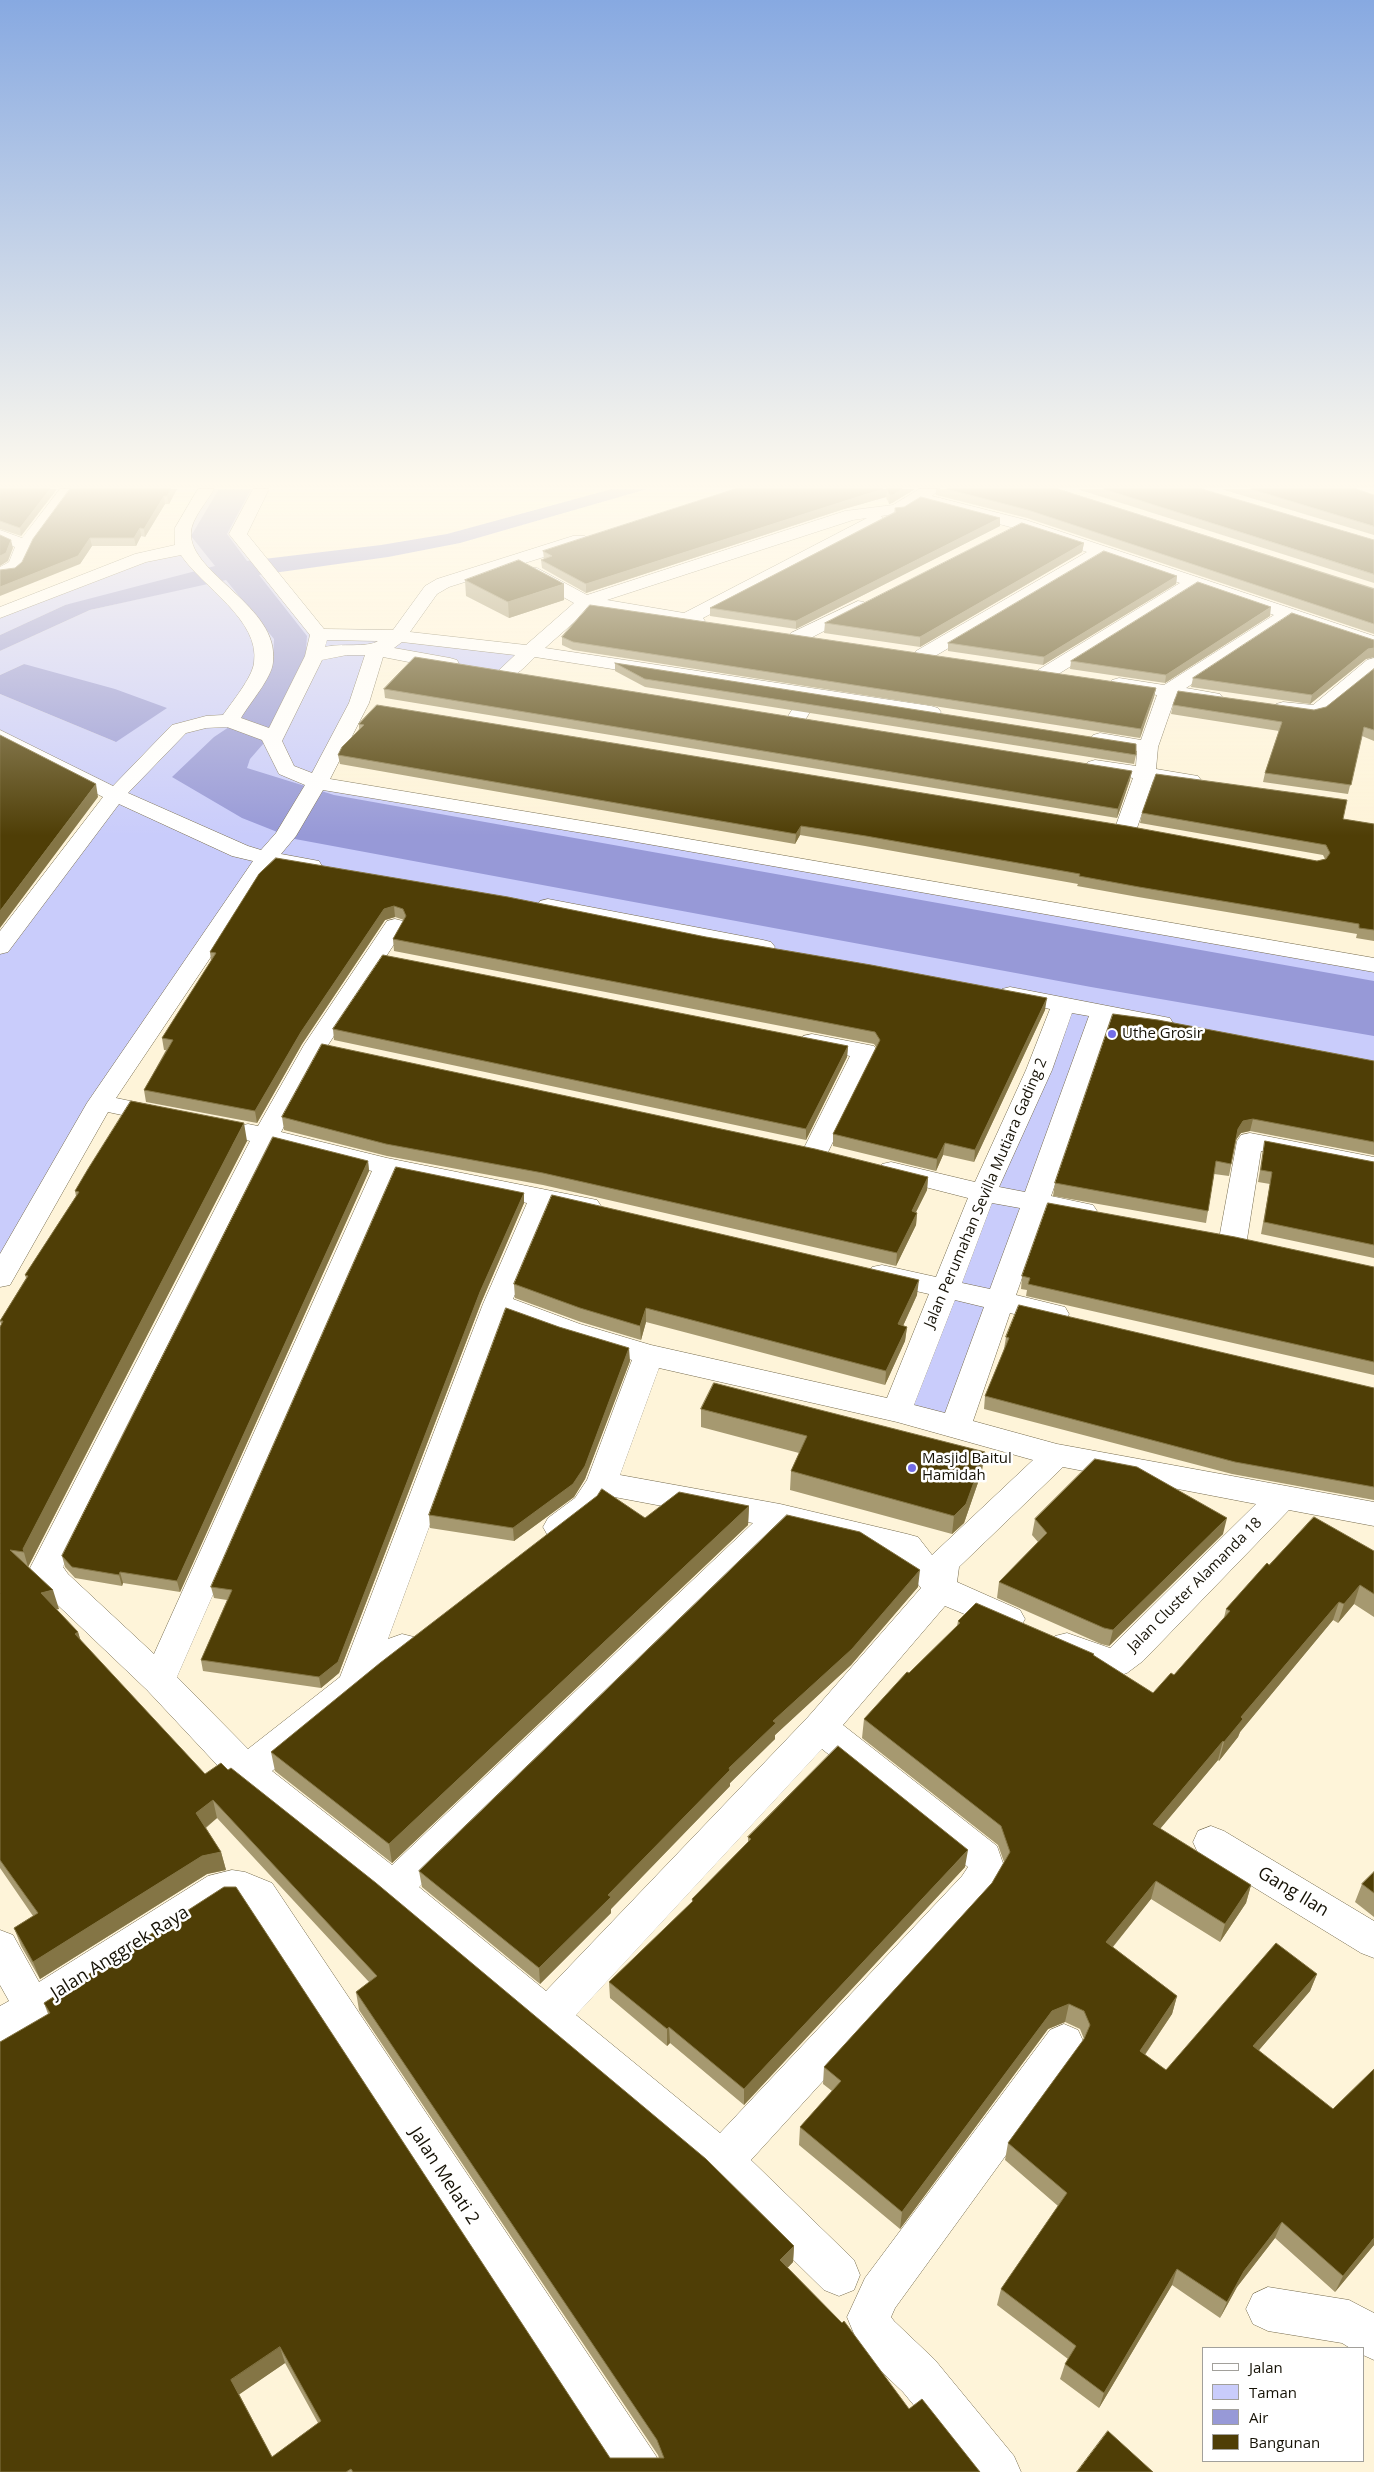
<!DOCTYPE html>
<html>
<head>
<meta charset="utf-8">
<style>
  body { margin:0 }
  #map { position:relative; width:1374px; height:2472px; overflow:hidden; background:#fef4d9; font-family:"Open Sans",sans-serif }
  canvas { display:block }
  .legend { position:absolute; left:1202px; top:2347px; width:162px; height:115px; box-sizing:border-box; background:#fff; border:1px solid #a2a09b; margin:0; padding:6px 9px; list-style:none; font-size:15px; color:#161206 }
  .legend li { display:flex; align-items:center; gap:10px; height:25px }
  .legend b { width:25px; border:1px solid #a2a09b }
</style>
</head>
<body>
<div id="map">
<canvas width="1374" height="2472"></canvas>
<ul class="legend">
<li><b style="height:6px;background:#fff"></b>Jalan</li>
<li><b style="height:14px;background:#c9ccfb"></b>Taman</li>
<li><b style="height:14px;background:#9799d7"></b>Air</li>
<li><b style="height:14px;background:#4f3e06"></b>Bangunan</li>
</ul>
</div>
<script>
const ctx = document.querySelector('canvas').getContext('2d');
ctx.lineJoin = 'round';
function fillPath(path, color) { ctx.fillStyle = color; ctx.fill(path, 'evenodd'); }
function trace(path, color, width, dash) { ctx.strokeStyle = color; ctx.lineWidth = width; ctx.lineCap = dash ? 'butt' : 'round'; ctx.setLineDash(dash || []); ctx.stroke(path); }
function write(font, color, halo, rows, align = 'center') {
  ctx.font = font + ' "Open Sans",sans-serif'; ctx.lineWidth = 5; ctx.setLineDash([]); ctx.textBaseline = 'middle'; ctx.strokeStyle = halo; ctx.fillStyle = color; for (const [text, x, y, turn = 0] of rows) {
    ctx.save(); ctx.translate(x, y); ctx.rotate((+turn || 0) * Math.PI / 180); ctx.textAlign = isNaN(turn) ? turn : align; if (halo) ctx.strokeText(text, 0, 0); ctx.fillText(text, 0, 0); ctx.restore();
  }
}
fillPath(new Path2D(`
  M206 489H261L238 534 319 634 529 651 506 673 375 652 317 783 1374 965V1065L1103 1011 956 1426 897 1411 1063 1004 266 858 0 1278V947L115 795 0 736V694L116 742 24 664 0 675V651L90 610 213 582 65 605 0 635V613L35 598 183 550 182 532Z`), '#c9ccfb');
fillPath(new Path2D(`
  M219 489H251L227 534 247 561 381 545 447 534 612 489H647L460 543 388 557 259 575 307 636 305 664 270 736 250 759 247 768 334 795 1374 981V1036L1091 987 295 839 242 818 172 777 214 737 235 723 273 664 274 639 226 580 90 610 0 651V635L65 605 215 566 191 536Z
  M24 664 115 689 167 708 116 742 0 694V675Z`), '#9799d7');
const street = new Path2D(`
  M60 489H77L33 546 23 569 16 574 0 577V567L9 562 15 547 0 541V530L22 538Z
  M198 489H214C207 502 191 519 191 533 189 574 280 606 273 662 272 678 249 704 241 718L269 728 305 656 310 635 229 534 253 489H269L247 534 324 629 393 630 425 586 437 579 573 536H585L588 540 585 544 449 587 437 594 410 632 526 645 574 603 525 576 522 572 525 568H537L587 595 845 511 893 505 919 489H940L932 496 1026 520 1374 636V648L1290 620 1186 688 1220 694 1223 698 1220 702 1213 704 1175 698 1158 747 1156 769 1198 776 1201 780 1198 784 1191 786 1153 781 1137 828 1134 833 1126 834 1118 833 1115 828 1133 778 1088 770 1085 766 1088 762 1095 760 1136 766 1137 751 1093 743 1090 739 1093 735 1100 733 1141 740 1157 695 1112 688 1109 684 1112 680 1119 678 1164 685 1274 615 1196 588 1052 678H1038L1035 674 1038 670 1180 583 1103 557 930 659H916L914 655 916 651 1087 552 1014 528 920 503 903 513 881 516 884 520 882 524 703 618 705 621 702 625H685L590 608 545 648 931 706 938 708 941 712 938 716 931 718 817 700 804 722 797 724 790 722 787 718 799 698 535 657C524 667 514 681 499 677L496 673 515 655 402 642 394 648 450 658 457 660 459 664 457 668 450 670 383 657 369 703 330 779 625 828 1374 958V972L625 840 323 790 296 836 281 854 319 861 322 866 319 871 311 873 272 866 116 1098 173 1110 177 1116 173 1122 164 1124 108 1112 14 1278 10 1285 0 1287V1254L87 1103 253 861 232 856 119 804 8 952 0 954V931L103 797 0 744V730L113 786 172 725 206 716 223 715C232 702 252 678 254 663 261 620 201 586 181 555L146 562 0 618V607L135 554 175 545V528ZM867 518 684 613 607 600 853 520ZM327 640 378 641C368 648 340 643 325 647ZM347 655H365L349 703 312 773 294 766 282 741 322 660ZM227 727 262 740 279 774 305 785 276 833 261 850 248 846 128 793 186 733 206 728Z
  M858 601 864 602 867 606 864 610 805 641H791L789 637 791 633Z
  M1374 658V674L1324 715C1310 719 1290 716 1276 712L1273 708 1276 704 1283 702 1313 705 1367 660Z
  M548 899 763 940 771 942 775 947 771 952 763 954 540 911 537 906 540 901Z
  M395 919 403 921 406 926 328 1045 281 1132 387 1158 597 1200 601 1206 597 1212 587 1215 552 1208 513 1299 580 1324 651 1345 887 1398 929 1294 872 1281 868 1274 872 1267 882 1265 936 1277 968 1198 882 1176 878 1170 882 1164 891 1162 975 1182 1026 1070 1050 1009 1002 999 998 994 1002 989 1010 987 1170 1018 1173 1023 1170 1028 1161 1030 1112 1021 1051 1196 1093 1205 1097 1211 1093 1217 1083 1220 1045 1213 1016 1295 1065 1307 1069 1314 1065 1321 1055 1324 1010 1313 973 1421 1057 1444 1374 1502V1526L1289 1510 1143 1661 1127 1673 1115 1677 1083 1669 1055 1656 1050 1646 1055 1636 1067 1633 1110 1648 1256 1504 1063 1467 959 1567 957 1582 1020 1610 1025 1619 1020 1628 1008 1632 945 1606 843 1725 997 1846 1005 1869 988 1900 751 2160 854 2260 860 2275 854 2290 839 2296 824 2290 707 2175 380 1900 233 1782 147 1690 44 1592 30 1568 250 1141 239 1138 235 1132 239 1126 248 1124 258 1126 304 1045 387 921ZM1072 1013 1089 1016 1025 1192 999 1187 1052 1070ZM273 1146 372 1171 154 1654 68 1574 63 1567ZM396 1176 527 1203 483 1304 340 1677 248 1749 177 1677ZM992 1203 1020 1208 990 1289 962 1283ZM955 1300 984 1307 945 1413 914 1405ZM506 1318 560 1338 632 1360 587 1480 575 1498 548 1518 543 1527 548 1536C551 1537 556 1539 559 1539 577 1539 600 1510 609 1496L753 1523 392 1865 272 1771 414 1657 419 1647 414 1637 402 1634 388 1639ZM659 1368 897 1422 1033 1460 932 1555 918 1537 907 1534 780 1504 620 1475ZM786 1529 896 1556 921 1588 808 1717 546 1991 419 1887ZM822 1749 968 1867 962 1876 720 2133 576 2015Z
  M812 1034 874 1046 877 1051 828 1152 824 1158 815 1160 806 1158 802 1152 850 1056 803 1046 800 1041 803 1036Z
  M1250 1133 1374 1157V1173L1261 1151 1247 1239 1243 1245 1233 1248 1223 1245 1219 1239 1237 1141 1241 1135Z
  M1211 1826 1224 1831 1374 1921V1958L1361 1953 1198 1853 1193 1842 1198 1831Z
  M232 1870 245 1872 272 1883 656 2456 663 2472H613L246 1907 241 1903H228L47 2021 14 2041 0 2046V2006L9 2001 0 1985V1930L13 1935 39 1982 208 1876Z
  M1064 2024 1078 2030 1084 2043 1078 2056 895 2308 891 2317 894 2321 935 2360 1014 2456 1021 2472H969L903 2392 862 2353 847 2317 865 2278 1050 2030Z
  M1268 2287 1349 2300 1374 2313V2360L1363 2355V2348H1350L1342 2343 1268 2331 1253 2324 1246 2309 1253 2294Z`);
trace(street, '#766b4d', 1);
fillPath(street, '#fff');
fillPath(new Path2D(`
  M0 489H57L21 536 0 529Z
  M177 489 169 504H165L145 537 141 536 136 546H92L80 564 15 568Z
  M735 489H915L892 503 889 504 886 497 844 509 586 593 542 568 541 560 544 559 543 551Z
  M936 489H1058L1374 588V634L1027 518 936 495Z
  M1077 489H1202L1374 540V583Z
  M1221 489H1356L1374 495V535Z
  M895 508 1000 518V526L796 629 710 616V608L894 512Z
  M1084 543 1082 552 920 647 824 633 825 623Z
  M1177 576 1176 584 1043 665 948 651V643Z
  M465 580 564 600 509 618 466 596Z
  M1270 616 1165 683 1070 669 1071 661Z
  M562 637 1156 688 1154 697 1140 738 573 650 562 645Z
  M1374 640V657L1366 659 1310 704 1191 687 1193 678Z
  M615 663 1136 755 1134 764 645 687 615 671Z
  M1374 669V741L1362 736 1348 794 1263 782 1265 773 1279 731 1171 714 1173 705 1314 710 1326 707Z
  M384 689 1130 780 1117 818 385 698Z
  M359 724 1317 861 1325 859 1323 855 1140 823 1142 813 1343 819 1374 824V941L1356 938 1357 934 1138 897 1077 886 1078 884 865 846 800 835 795 844 340 764 338 755 359 729Z
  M259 874 1045 1010 974 1162 943 1155 936 1171 833 1146V1134L876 1047 874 1044 394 951 393 939 404 920 395 917 385 920 302 1044 257 1123 146 1102 144 1090 166 1050H164L162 1038 211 961 210 952Z
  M333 1029 848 1046 847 1057 806 1140 334 1040Z
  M1374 1061V1155L1250 1131 1241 1133 1236 1140 1229 1176 1214 1174 1206 1223 1053 1196 1055 1183Z
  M282 1117 928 1177 927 1190 916 1212 917 1213 916 1225 896 1266 543 1185 387 1156 284 1130Z
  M247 1141 28 1567 59 1609H56L78 1632 80 1640 205 1774 228 1770 794 2246 793 2262 787 2268 909 2409 980 2472H0L48 2014 44 2003 610 2458H659L658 2455 359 2010 356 1992 369 1982 217 1818 206 1828 221 1852 226 1870 207 1874 40 1979 21 1946 14 1928 33 1916 0 1868V1327L1 1325 0 1321 26 1278 25 1275 76 1196 75 1191ZM285 2363 318 2423 272 2457 239 2394Z
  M1265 1141 1374 1162V1258L1261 1234 1270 1184 1258 1182Z
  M368 1161 369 1171 180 1592 123 1583 122 1586 75 1578 65 1567 62 1556Z
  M524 1193V1203L481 1303 339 1673 321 1688 203 1671 201 1660 227 1600 214 1598 211 1587Z
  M1374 1267V1375L1026 1296 1027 1290 1021 1289 1022 1276Z
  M514 1284 917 1295 903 1326 907 1327 905 1341 885 1385 646 1322 641 1340 581 1322 515 1298Z
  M1006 1337 1374 1388V1500L1232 1474 984 1409 985 1396 1004 1349Z
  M630 1361 585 1479 574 1497 514 1541 430 1528 429 1515Z
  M701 1409 982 1471 964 1523 952 1534 790 1490 791 1471 799 1453 701 1427Z
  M749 1506 748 1525 392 1863 275 1771 271 1752 645 1518Z
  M1035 1519 1223 1534 1109 1646 1101 1644 997 1598 999 1582 1038 1542 1032 1535Z
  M1374 1551V1617L1354 1604 1338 1623 1333 1620 1240 1732 1238 1737 1219 1761 1218 1760 1160 1829 1251 1885 1246 1903 1220 1942 1151 1899 1113 1947 1177 1996 1172 2014 1145 2055 1166 2070 1317 1974 1310 1991 1259 2050 1374 2245 1335 2292 1275 2238 1237 2287 1220 2318 1172 2285 1099 2408 1060 2379 1065 2364 1068 2359 997 2305 1001 2289 1058 2206 1005 2160 1008 2143 1084 2039 1080 2029 1065 2022 1048 2029 900 2229 799 2145 800 2127 832 2091 823 2084 824 2067 992 1883 1004 1862 998 1845 862 1738 864 1719 957 1626 958 1621 1094 1654V1656L1153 1693 1174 1675 1224 1618 1226 1609 1269 1565Z
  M918 1587 851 1665 775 1735V1739L730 1783V1786L611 1909V1913L540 1984 422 1887 419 1871Z
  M748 1837 965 1867 744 2105 670 2043 667 2046 610 1998 609 1982 692 1902V1899L748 1842Z
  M1374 1872V1917L1355 1902 1362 1884Z`), '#a69970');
fillPath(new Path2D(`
  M50 489H57L21 536 20 528Z
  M171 489H177L169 504 167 496Z
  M883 489H887L886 497 844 509 586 593V584L845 501Z
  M902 489H915L892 503 889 504 890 495Z
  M164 496 165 504 145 537 144 529Z
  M1000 518V526L796 629V621Z
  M140 528 141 536 136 546 134 538Z
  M90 538 92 546 80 564 0 596V587Z
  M11 540 13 548 8 561 0 566V556Z
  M1084 543 1082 552 920 647V637Z
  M1177 576 1176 584 1043 665 1044 657Z
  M564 584V600L509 618 508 602Z
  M1271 607 1270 616 1165 683 1166 675Z
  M1374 648V657L1366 659 1310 704 1312 695 1368 649Z
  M1156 688 1154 697 1140 738 1141 729Z
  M1132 771 1130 780 1117 818 1118 809Z
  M96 784 98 797 0 928V911Z
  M801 826 800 835 795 844 796 834Z
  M394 906 395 917 385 920 302 1044 257 1123 255 1111 301 1032 384 909Z
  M1047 998 1045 1010 974 1162 975 1150Z
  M848 1046 847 1057 806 1140V1129Z
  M1253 1119 1250 1131 1241 1133 1235 1141 1238 1129 1243 1121Z
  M244 1123 247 1141 28 1567 23 1549Z
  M945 1143 943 1155 936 1171 937 1159Z
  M368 1161 369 1171 180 1592 177 1581Z
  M928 1177 927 1190 910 1224 912 1211Z
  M524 1193V1203L481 1303 339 1673 321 1688 319 1677 480 1292Z
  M917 1213 916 1225 896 1266 897 1253Z
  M919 1280 917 1295 897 1339 898 1324Z
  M646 1308V1322L641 1340 640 1326Z
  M907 1327 905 1341 885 1385 886 1371Z
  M629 1348 630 1361 585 1479 574 1497 514 1541 513 1528Z
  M985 1452 982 1471 964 1523 952 1534 954 1516Z
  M749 1506 748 1525 392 1863 389 1844Z
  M1227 1518 1223 1534 1109 1646 1113 1630Z
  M920 1570 918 1587 851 1665 775 1735V1739L730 1783V1786L611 1909V1913L540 1984 539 1968 773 1721Z
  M120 1572 123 1583 122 1586 119 1575Z
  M1360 1585 1354 1604 1338 1623 1344 1604Z
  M53 1590 59 1609 46 1612 41 1593Z
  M1339 1602 1333 1620 1240 1732 1238 1737 1219 1761 1224 1742 1241 1717Z
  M78 1632 84 1651 75 1634Z
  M1223 1741 1218 1760 1148 1843 1153 1824Z
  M213 1800 217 1818 201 1831 196 1813Z
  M968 1850 965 1867 744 2105V2089Z
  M221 1852 226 1870 207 1874 40 1979 33 1962 202 1856Z
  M1156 1881 1151 1899 1102 1960 1106 1942Z
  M1251 1885 1246 1903 1220 1942 1225 1924Z
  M1317 1974 1310 1991 1247 2064 1253 2046Z
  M1177 1996 1172 2014 1135 2069 1140 2051Z
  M1069 2004 1065 2022 1048 2029 900 2229 902 2212 1052 2011Z
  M669 2027 670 2043 667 2046V2029Z
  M1282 2222 1275 2238 1237 2287 1220 2318 1227 2302 1244 2271Z
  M1374 2238V2245L1335 2292 1343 2276Z
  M794 2246 793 2262 779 2277 780 2260Z
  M1177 2269 1172 2285 1099 2408 1104 2393Z
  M280 2347 285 2363 237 2396 231 2380Z`), '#847545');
const building = new Path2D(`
  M0 489H50L20 528 0 521Z
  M70 489H171L167 496H164L144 529 140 528 134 538H90L78 556 0 587V570L15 568 22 562 33 539Z
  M735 489H883L845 501 586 584 541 560 552 556 543 551Z
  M887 489H902L893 495H890Z
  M947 489H1058L1374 589V624L1028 510Z
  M1104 489H1202L1374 540V574Z
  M1251 489H1356L1374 495V526Z
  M921 497 1000 518 796 621 710 608 896 512 895 508 904 507Z
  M1022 523 1084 543 920 637 825 623Z
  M0 535 11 540 6 553 0 556Z
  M1104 551 1177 576 1044 657 948 643Z
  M519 560 564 584 508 602 465 580Z
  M1198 582 1271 607 1166 675 1071 661Z
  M590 605 1156 688 1141 729 573 642 562 637Z
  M1292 613 1374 640V648L1368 649 1312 695 1193 678Z
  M415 657 1132 771 1118 809 384 689Z
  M615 663 1136 744V755L645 679Z
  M1374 669V730L1364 727 1351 785 1265 773 1282 722 1173 705 1178 691 1314 710 1326 707Z
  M377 705 1127 826 1317 861 1326 859 1330 853 1326 845 1142 813 1156 774 1347 800 1343 819 1374 824V930L1359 928V924L1139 887 1079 876 1080 874 866 836 801 826 796 834 338 755 342 747 364 725 359 724Z
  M0 735 96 784 0 911Z
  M276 858 508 897 706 937 871 965 1047 998 975 1150 945 1143 937 1159 833 1134 880 1040 875 1032 393 939 406 916 403 909 394 906 384 909 301 1032 255 1111 144 1090 173 1040 162 1038 216 953 210 952 259 874Z
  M383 955 848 1046 806 1129 333 1029Z
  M1113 1014 1158 1020 1374 1061V1142L1253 1119 1243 1121 1238 1129 1231 1164 1216 1161 1208 1211 1055 1183Z
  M322 1044 815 1149 928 1177 912 1211 917 1213 897 1253 543 1173 386 1144 282 1117Z
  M131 1101 244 1123 23 1549 24 1552 10 1550 53 1590 41 1593 78 1632 75 1634 205 1774 221 1763 228 1770 231 1768 376 1883 706 2159 794 2246 780 2260 842 2323 844 2321 909 2409 922 2399 980 2472H353L351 2469 346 2472H0V2042L50 2013 44 2003 224 1887H236L610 2458H664L657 2440 356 1992 377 1976 213 1800 196 1813 221 1852 202 1856 33 1962 14 1928 38 1913 0 1860V1327L3 1321H0L28 1276 25 1275 79 1192 75 1191 88 1169ZM280 2347 321 2421 272 2457 231 2380Z
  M273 1137 368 1161 177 1581 120 1572 119 1575 72 1567 62 1556Z
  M1265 1141 1374 1162V1245L1264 1222 1272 1172 1261 1170Z
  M396 1167 524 1193 480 1292 338 1662 319 1677 201 1660 232 1590 211 1587Z
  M552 1195 919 1280 898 1324 907 1327 886 1371 646 1308 640 1326 580 1308 514 1284Z
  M1048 1203 1235 1237 1374 1267V1362L1028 1284 1030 1278 1022 1276Z
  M1019 1305 1374 1388V1487L1235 1462 985 1396 1009 1338 1006 1337Z
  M506 1308 559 1327 629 1348 585 1466 573 1484 513 1528 429 1515Z
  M714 1383 985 1452 966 1504 954 1516 791 1471 807 1436 701 1409Z
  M1095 1459 1137 1467 1227 1518 1113 1630 1104 1628 999 1582 1047 1533 1035 1519Z
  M602 1489 645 1518 679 1492 749 1506 389 1844 271 1752 380 1663 597 1496Z
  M787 1515 860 1532 920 1570 852 1649 773 1721 776 1723 729 1768 730 1770 608 1895 611 1897 539 1968 419 1871Z
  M1314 1517 1374 1551V1594L1360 1585 1344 1604 1339 1602 1241 1717 1243 1719 1224 1742 1223 1741 1153 1824 1251 1885 1225 1924 1156 1881 1106 1942 1177 1996 1140 2051 1166 2070 1276 1943 1317 1974 1253 2046 1333 2109 1374 2069V2238L1343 2276 1282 2222 1244 2271 1227 2302 1177 2269 1104 2393 1065 2364 1076 2346 1001 2289 1067 2193 1008 2143 1084 2039 1090 2025 1084 2011 1069 2004 1052 2011 902 2212 800 2127 841 2081 824 2067 992 1883 1010 1852 1001 1826 864 1719 907 1672 909 1673 960 1623 958 1621 976 1603 1094 1654 1093 1655 1153 1693 1171 1673 1174 1675 1230 1611 1226 1609 1267 1563 1269 1565Z
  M838 1746 968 1850 744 2089 669 2027 667 2029 609 1982 693 1901 692 1899 751 1839 748 1837Z
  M1374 1872V1893L1362 1884Z
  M1108 2431 1153 2472H1077Z`);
fillPath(building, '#4f3e06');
trace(building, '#847545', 1);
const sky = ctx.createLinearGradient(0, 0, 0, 836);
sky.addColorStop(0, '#87a9e1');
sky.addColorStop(0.58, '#fffaee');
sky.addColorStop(1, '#fffaee00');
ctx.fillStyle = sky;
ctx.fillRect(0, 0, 1374, 836);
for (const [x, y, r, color] of [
  [1112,1034,5,"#736ce6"],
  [912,1468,5,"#736ce6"]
]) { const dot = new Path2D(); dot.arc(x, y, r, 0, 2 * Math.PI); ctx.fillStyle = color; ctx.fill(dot); trace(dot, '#fff', 2); }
write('15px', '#161206', '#fff', [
  ["Uthe Grosir",1122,1034],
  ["Masjid Baitul",922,1459],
  ["Hamidah",922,1476]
], 'left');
write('15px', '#161206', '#fff', [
  ["Jalan Perumahan Sevilla Mutiara Gading 2",986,1193,-67],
  ["Jalan Cluster Alamanda 18",1195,1585,-45]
]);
write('18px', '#161206', '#fff', [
  ["Gang Ilan",1293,1892,31],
  ["Jalan Anggrek Raya",120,1953,-32],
  ["Jalan Melati 2",444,2176,57]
]);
</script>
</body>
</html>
